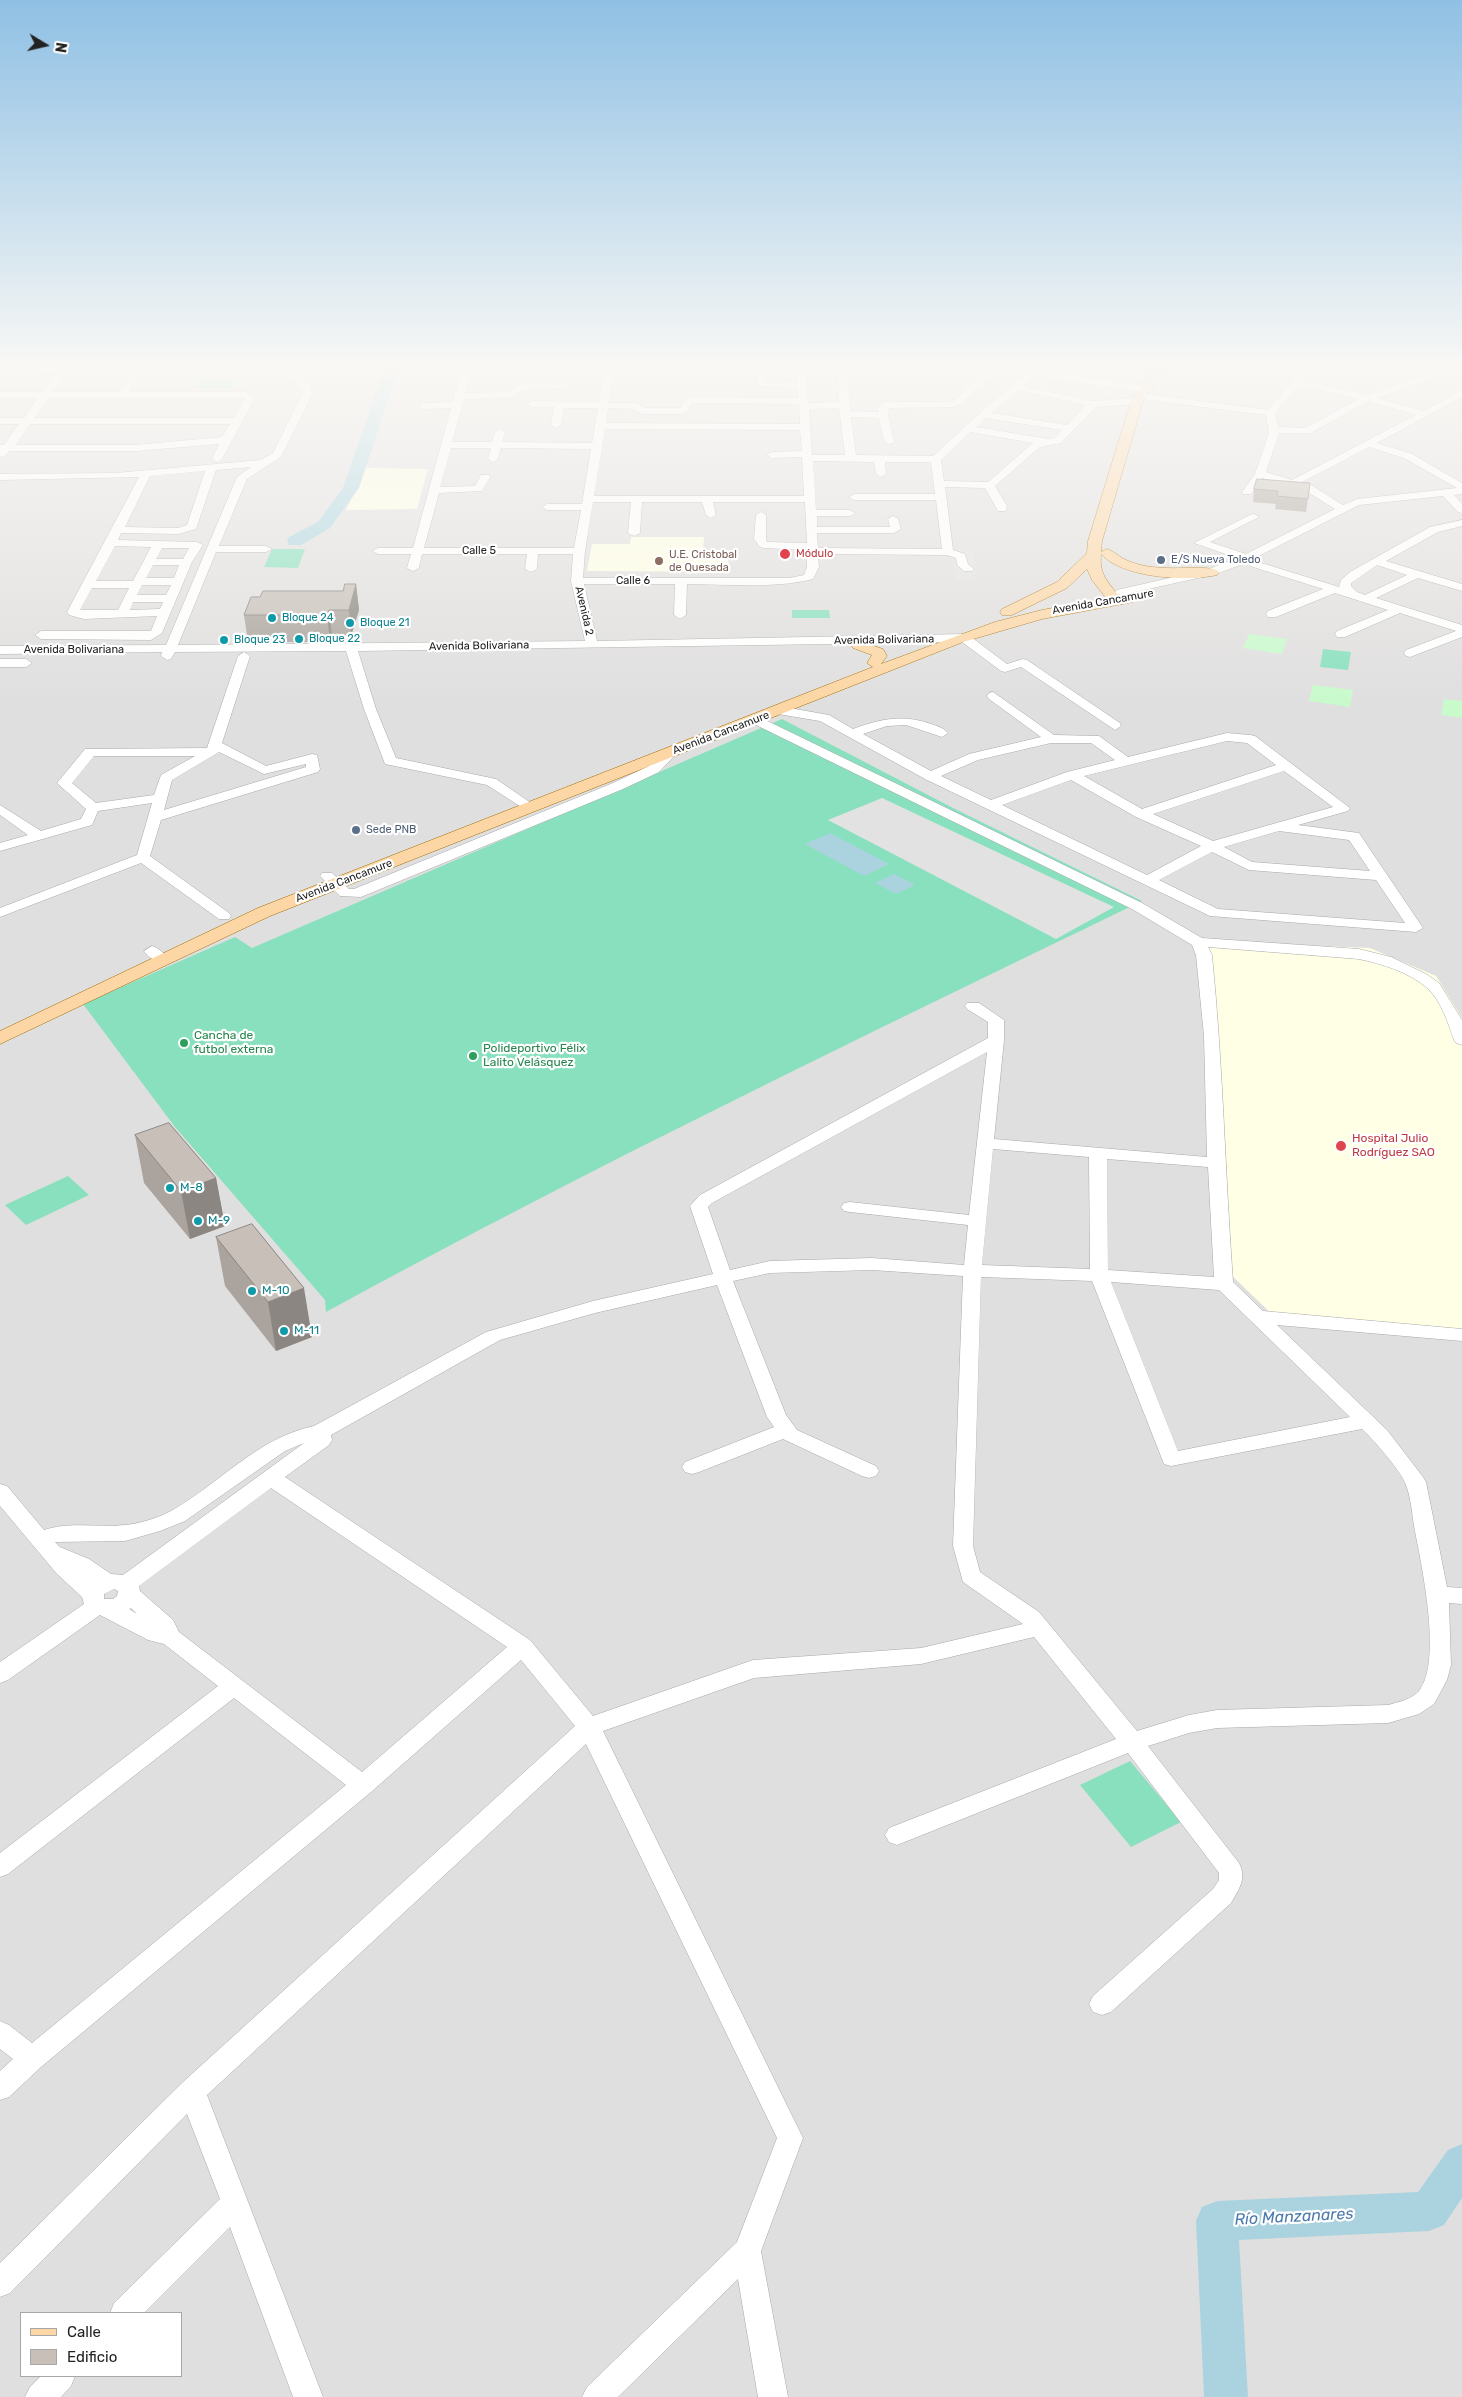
<!DOCTYPE html>
<html>
<head>
<meta charset="utf-8">
<style>
  body { margin:0 }
  #map { position:relative; width:1462px; height:2397px; overflow:hidden; background:#f2efe9; font-family:Rubik,sans-serif }
  canvas { display:block }
  .legend { position:absolute; left:20px; top:2312px; width:162px; height:65px; box-sizing:border-box; background:#fff; border:1px solid #a7a7a7; margin:0; padding:6px 9px; list-style:none; font-size:15px; color:#222 }
  .legend li { display:flex; align-items:center; gap:10px; height:25px }
  .legend b { width:25px; border:1px solid #a7a7a7 }
  .north { position:absolute; left:20px; top:20px; width:50px; height:50px; -webkit-text-stroke:4px #fff; paint-order:stroke; rotate:99deg; font-size:14px; font-weight:700; line-height:20px; text-align:center; color:#222 }
  .north::after { content:''; display:block; margin:auto; width:18px; height:22px; background:#222; clip-path:polygon(50% 0,100% 100%,50% 72%,0 100%) }
</style>
</head>
<body>
<div id="map">
<canvas width="1462" height="2397"></canvas>
<ul class="legend">
<li><b style="height:6px;background:#fcd6a4"></b>Calle</li>
<li><b style="height:14px;background:#c7bfb8"></b>Edificio</li>
</ul>
<div class="north">N</div>
</div>
<script>
const ctx = document.querySelector('canvas').getContext('2d');
ctx.lineJoin = 'round';
function fillPath(path, color) { ctx.fillStyle = color; ctx.fill(path, 'evenodd'); }
function trace(path, color, width, dash) { ctx.strokeStyle = color; ctx.lineWidth = width; ctx.lineCap = dash ? 'butt' : 'round'; ctx.setLineDash(dash || []); ctx.stroke(path); }
function write(font, color, halo, rows, align = 'center') {
  ctx.font = font + ' Rubik,sans-serif'; ctx.lineWidth = 4.5; ctx.setLineDash([]); ctx.textBaseline = 'middle'; ctx.strokeStyle = halo; ctx.fillStyle = color; for (const [text, x, y, turn = 0] of rows) {
    ctx.save(); ctx.translate(x, y); ctx.rotate((+turn || 0) * Math.PI / 180); ctx.textAlign = isNaN(turn) ? turn : align; if (halo) ctx.strokeText(text, 0, 0); ctx.fillText(text, 0, 0); ctx.restore();
  }
}
fillPath(new Path2D(`
  M0 369H1462V2397H0ZM21 2313H181V2376H21Z`), '#e0dfdf');
fillPath(new Path2D(`
  M366 468 428 469 417 509 346 510Z
  M631 537H704L703 551 729 552 728 572 587 571 592 544H630Z
  M1205 941 1370 948 1436 976 1462 1018V1334L1278 1320 1230 1274Z`), '#ffffe5');
fillPath(new Path2D(`
  M1249 634 1287 639 1282 654 1243 648Z
  M1313 685 1353 690 1350 707 1309 701Z
  M1444 699 1462 701V718L1441 715Z`), '#c8facc');
fillPath(new Path2D(`
  M202 380H236L232 388H197Z
  M272 549H305L298 568 264 567Z
  M792 610H829L830 618H792Z
  M1323 649 1351 652 1348 670 1320 667Z
  M782 719 955 809 1142 901C868 1034 593 1166 326 1312L325 1300 175 1127 83 1004 235 937 252 948Z
  M68 1176 89 1195 26 1225 5 1205Z
  M1130 1761 1181 1822 1131 1847 1080 1785Z`), '#88e0be');
fillPath(new Path2D(`
  M952 551 973 552 977 580 956 579Z
  M882 798 1114 907 1056 939 828 820Z`), '#e2e2e2');
fillPath(new Path2D(`
  M830 833 889 864 864 876 805 844Z
  M894 874 915 885 896 894 875 883Z`), '#aad3df');
fillPath(new Path2D(`
  M384 369H398L359 488 330 528 301 545H289L287 541 289 537 318 522 343 488Z
  M1462 2144V2198L1444 2225 1429 2231 1239 2240 1248 2397H1204L1196 2221 1202 2207 1217 2201 1418 2192 1448 2150Z`), '#aad3df');
const minor = new Path2D(`
  M0 369H69L52 392H119L133 369H143L129 392H246L255 398 222 459 217 462 212 459 219 444 136 451H10L3 457 0 456V445H4L19 424H0V418H24L38 398H0V392H43L56 374 0 375ZM48 398H244L245 399 234 418H34ZM30 424H230L222 437 136 445H15Z
  M285 369H295L294 373 309 384 313 393 281 457 247 479 219 546H266L272 549 266 552H216L178 645 585 641 571 581 573 554H538L537 569 531 572 525 569 527 554H422L419 568 413 571 407 568 411 554H378L372 551 378 548H413L451 408 423 409 418 406 423 403 453 402 462 369H472L465 393 507 392 523 383 560 382 565 385 560 388 525 389 509 398 464 399 452 442H492L495 432 500 429 505 432 502 442 592 443 598 408H564L561 425 556 428 551 425 554 407H532L527 404 532 401 599 402 605 369H615L609 403H636L644 408H680L686 398 689 397 798 398 797 388 759 386 753 369H763L766 381 797 382 796 369H806L808 403 839 402 838 376 843 373 848 376 850 411 878 412 879 405 884 402H949L956 399 987 369H998L962 403 954 407 889 408 888 415 894 441 893 443 889 444 884 441 879 418 851 417 856 455 933 456 991 403 1032 369 1144 386 1149 389 1144 392 1035 376 1023 386 1093 401 1136 398 1134 396 1139 393 1268 410 1303 369H1313L1303 380 1367 395 1443 369H1458L1377 398 1424 411 1462 390V397L1377 443 1412 454 1462 483V494L1454 495 1462 504V513L1458 512 1443 496 1359 505 1243 564 1216 574 1121 595 1117 594 1115 592 1117 590 1209 569 1237 558 1194 543 1250 515 1254 514 1259 517 1210 542 1246 554 1335 509 1303 489 1262 478 1251 494H1243L1242 492 1255 474 1269 433 1266 415 1141 399 1140 403 1137 404 1096 407 1061 443 1040 447 995 486 1007 506 1006 511H998L985 488 945 487 953 550 965 554 968 564 974 569 972 571H964L957 565 956 558 947 555 818 554 819 567 813 579C773 589 728 584 687 584L686 615 680 619 674 615 675 584H584L597 641 967 634 1007 664 1023 659 1027 660 1120 723 1121 726 1115 730 1021 667 1005 672 1001 671 962 642 358 651 376 709 396 758 496 779 534 805 536 808 529 812 487 785 385 764 364 709 346 651 175 652 171 659 167 660 161 656 162 652 0 654V646L166 645 237 477 251 467 216 470 196 529 178 534 121 533 118 540 197 542 203 545 192 562 162 633 151 640 41 639 35 635 41 631H151L157 616 84 619 69 615 67 612 139 477 0 480V474L116 473 261 460 273 453 303 393 302 387 286 376ZM1299 385 1359 399 1305 428 1278 427 1275 413ZM1018 390 1086 405 1067 425 991 413ZM1368 401 1416 415 1292 480 1266 472 1279 433H1311ZM692 403 799 404 800 424 606 423 608 408 634 409 642 414H682L687 412ZM839 408 845 455H812L809 409ZM985 418 1062 430 1054 438 1048 439 976 427ZM605 429 800 430 802 451 772 452 767 455 772 458 802 457 804 496H594ZM970 432 1033 443 988 482 944 481 941 460ZM1369 447 1404 458 1457 488 1357 499 1343 505 1311 485 1302 482ZM451 448H491L488 459 493 462 498 459 501 448 591 449 582 504H547L542 507 547 510H581L574 548H424L439 493 482 491 490 477 489 475H481L475 486 440 487ZM813 461 874 462 876 474 881 477 886 474 885 462H931L935 494H854L849 497 854 500H936L942 549 818 548 817 533H894L901 529 898 519 893 516 888 519 890 527H817V516H850L855 513 850 510H816ZM205 471 187 525 178 528 125 527 150 476ZM593 502H631L628 533 634 536 640 533 642 502H702L706 515 711 518 716 515 713 502H805L807 543 767 542 766 539V515L761 512 756 515 754 539 760 547 764 548 806 550 807 567 804 575 790 578H583L585 551ZM115 546 151 547 133 581H96ZM162 548H189L183 559H156ZM153 565H179L174 578H146ZM142 585H171L166 595H137ZM92 588H129L118 610H80ZM133 602H163L160 609 130 610Z
  M509 369H519L516 374 513 375 508 372Z
  M1093 369H1111L1113 371 1108 374Z
  M1462 520V526L1438 532 1386 561 1462 584V591L1418 578 1376 598 1462 625V637L1410 657 1406 656 1404 653 1406 650 1456 631 1400 613 1345 637H1337L1335 634 1337 631 1388 610 1335 593 1276 617H1268L1266 614 1268 611 1323 589 1250 566 1248 564 1250 562H1258L1339 587 1341 580 1350 572 1430 527ZM1377 565 1407 575 1365 595 1357 592 1351 586V583Z
  M244 652 250 656 222 743 266 766 312 754 317 755 320 769 318 772 161 820 150 856 229 913 231 916 229 919H219L141 863 0 917V908L137 855 152 803 98 811 92 825 0 851V843L28 835 0 815V805L41 831 81 819 86 809 57 783 85 749 207 748 238 656ZM219 752 264 774 306 764V767L164 810 172 780ZM94 756H195L161 775 154 795 96 803 72 783Z
  M0 659H26L32 663 26 667H0Z
  M993 692 1054 735 1099 736 1128 757 1227 733 1250 735 1255 736 1350 808 1348 811 1298 825 1359 833 1423 928 1416 932 1210 916 925 779 820 721 778 714 772 710 778 706 829 715 853 729C880 719 903 714 931 724 937 726 944 728 948 733L942 737 906 725 887 726 863 734 931 771 969 754 1041 737 989 699 987 696 989 693ZM1227 741 1247 743 1276 765 1142 809 1084 776ZM1051 743H1091L1115 760 1067 772 991 800 941 776 978 760ZM1284 771 1333 807 1213 841 1153 814ZM1071 780 1136 817 1201 846 1147 875 1002 805ZM1279 831 1349 840 1370 871 1252 862 1224 847ZM1212 852 1249 870 1376 880 1405 923 1218 909 1159 880Z
  M755 715 1142 903 1202 938 1359 949 1391 957 1426 974 1439 983 1462 1020V1045L1456 1043 1454 1040C1448 1023 1441 1000 1427 988 1409 972 1382 964 1359 959L1208 947 1212 955C1223 1064 1225 1173 1233 1282L1263 1311 1462 1329V1341L1277 1325 1387 1430 1423 1477 1426 1482 1447 1587 1462 1588V1604L1449 1603 1451 1665 1447 1680 1434 1704 1419 1714 1388 1723 1217 1728 1189 1733 1148 1746 1239 1863C1247 1879 1239 1889 1231 1903L1111 2012 1102 2015 1093 2012 1089 2004 1093 1996 1213 1889 1219 1880V1873L1128 1753 897 1845 889 1842 885 1835 889 1828 1116 1739 1034 1637 921 1664 754 1678 603 1731 803 2138 761 2251 788 2397H758L738 2279 618 2397H582L587 2387 737 2242 777 2138 586 1744 207 2095 323 2397H293L230 2227 144 2313H110L114 2303 220 2199 187 2114 10 2293 0 2297V2263L183 2082 575 1726 521 1660 371 1792 41 2067 9 2097 0 2100V2071L13 2059 0 2049V2021L9 2025 32 2043 346 1785 234 1698 8 1874 0 1877V1853L218 1686 164 1644 148 1640 100 1615 8 1680 0 1683V1662L84 1604 82 1597 57 1574 0 1506V1484L7 1486 44 1530C70 1521 97 1528 124 1525 139 1524 158 1518 171 1511 221 1483 255 1439 314 1426L486 1332 593 1301 713 1274 690 1206 700 1195 988 1038V1022L967 1009 965 1006 967 1003H979L1004 1020V1040L994 1139 1207 1157 1204 1036 1196 955 1192 945 1132 909 750 722 749 719ZM987 1052 969 1215 850 1202 844 1203 841 1207 844 1211 850 1212 968 1225 964 1265 872 1258 770 1261 730 1270 708 1207 712 1203ZM993 1149 1089 1157 1090 1269 982 1265ZM1107 1159 1208 1167 1214 1277 1108 1270ZM872 1270 963 1276 953 1546 963 1582 1023 1624 921 1648 753 1660 593 1716 530 1640 285 1477 329 1445 332 1440 331 1435 500 1340 595 1313 717 1285 767 1417 774 1427 685 1462 682 1467 685 1472 692 1474 699 1472 783 1439 862 1476 869 1478 876 1476 879 1471 876 1466 797 1430 786 1415 733 1281 770 1273ZM981 1277 1092 1281 1164 1464 1171 1466 1362 1429C1373 1439 1402 1472 1406 1485 1411 1498 1412 1513 1414 1526 1421 1563 1443 1661 1419 1691 1411 1700 1398 1702 1388 1705L1217 1710 1189 1715 1137 1731 1039 1612 980 1572 973 1546ZM1111 1282 1219 1290 1350 1417 1178 1451ZM304 1443 123 1575 111 1574 89 1559 60 1547 55 1542 125 1541 160 1531 185 1521 285 1451ZM271 1488 507 1647 362 1772 179 1632 173 1620 140 1591 139 1586ZM114 1589 118 1591 117 1596 113 1599H104V1594ZM131 1608 137 1614 129 1609Z
  M671 748 678 752 659 772 623 789 361 897 340 896 320 876 322 873H332L349 889H354L613 783 649 766 666 749Z
  M152 946 157 948 171 959 168 962C159 965 150 959 144 951Z
  M41 2376H75L71 2386 61 2397H25L30 2387Z`);
const major = new Path2D(`
  M1153 369H1165L1143 401 1102 541 1101 552 1107 549C1114 551 1118 556 1124 559 1138 566 1154 568 1169 568 1180 569 1213 565 1219 572L1217 575C1187 582 1122 578 1101 554 1099 574 1107 581 1119 596H1133L1135 599 1133 602 1042 619 963 642 270 916 0 1044V1031L258 908 873 667 867 663 872 655 853 648 851 645 853 642 858 641 883 649 887 656 881 664 995 622 1042 610 1106 598 1092 580 1087 569 1067 588 1012 615H1002L1000 612 1002 609 1057 582 1087 553 1088 541 1131 401Z`);
trace(minor, '#a9a9a9', 1);
trace(major, '#a06b00', 1);
fillPath(minor, '#fff');
fillPath(major, '#fcd6a4');
fillPath(new Path2D(`
  M1257 479 1308 499 1306 512 1275 509 1276 504 1253 502 1254 489Z
  M356 584 359 610 351 636H332L330 642H248L244 615 260 597 343 591Z
  M135 1135 216 1178 225 1226 190 1239 144 1183Z
  M216 1237 312 1337 276 1351 225 1286Z`), '#aba49e');
fillPath(new Path2D(`
  M356 584 359 610 351 636 349 610Z
  M329 610 332 636 330 642 327 615Z
  M216 1178 225 1226 190 1239 181 1191Z
  M304 1288 312 1337 276 1351 268 1302Z`), '#8b8681');
const building = new Path2D(`
  M1257 479 1310 483 1308 499 1277 496 1278 491 1254 489Z
  M345 584H356L349 610H329L327 615H244L251 597H260L263 591H343Z
  M169 1123 216 1178 181 1191 135 1135Z
  M252 1224 304 1288 268 1302 216 1237Z`);
fillPath(building, '#c7bfb8');
trace(building, '#8b8681', 1);
const sky = ctx.createLinearGradient(0, 0, 0, 705);
sky.addColorStop(0, '#8fc0e4');
sky.addColorStop(0.52, '#f9f8f5');
sky.addColorStop(1, '#f9f8f500');
ctx.fillStyle = sky;
ctx.fillRect(0, 0, 1462, 705);
for (const [x, y, r, color] of [
  [785,554,6,"#e0444e"],
  [1161,560,5,"#5c6f8a"],
  [659,561,5,"#8d6e63"],
  [272,618,5,"#0f9aa8"],
  [350,623,5,"#0f9aa8"],
  [299,639,5,"#0f9aa8"],
  [224,640,5,"#0f9aa8"],
  [356,830,5,"#5c6f8a"],
  [184,1043,5,"#2e9e5b"],
  [473,1056,5,"#2e9e5b"],
  [1341,1146,6,"#e0444e"],
  [170,1188,5,"#0f9aa8"],
  [198,1221,5,"#0f9aa8"],
  [252,1291,5,"#0f9aa8"],
  [284,1331,5,"#0f9aa8"]
]) { const dot = new Path2D(); dot.arc(x, y, r, 0, 2 * Math.PI); ctx.fillStyle = color; ctx.fill(dot); trace(dot, '#fff', 2); }
write('11px', '#222', '#fff', [
  ["Calle 5",479,551],
  ["Calle 6",633,581],
  ["Avenida Cancamure",1103,602,-10],
  ["Avenida 2",584,611,77],
  ["Avenida Bolivariana",884,640,-1],
  ["Avenida Bolivariana",479,646,-1],
  ["Avenida Bolivariana",74,650],
  ["Avenida Cancamure",721,733,-21],
  ["Avenida Cancamure",344,881,-21]
]);
write('11px', '#be3a42', '#fff', [
  ["Módulo",796,554]
], 'left');
write('11px', '#785e54', '#fff', [
  ["U.E. Cristobal",669,555],
  ["de Quesada",669,568]
], 'left');
write('11px', '#4e5e75', '#fff', [
  ["E/S Nueva Toledo",1171,560],
  ["Sede PNB",366,830]
], 'left');
write('11px', '#0d838f', '#fff', [
  ["Bloque 24",282,618],
  ["Bloque 21",360,623],
  ["Bloque 22",309,639],
  ["Bloque 23",234,640]
], 'left');
write('12px', '#27864d', '#fff', [
  ["Cancha de",194,1036],
  ["futbol externa",194,1050],
  ["Polideportivo Félix",483,1049],
  ["Lalito Velásquez",483,1063]
], 'left');
write('12px', '#be3a42', '#fff', [
  ["Hospital Julio",1352,1139],
  ["Rodríguez SAO",1352,1153]
], 'left');
write('12px', '#0d838f', '#fff', [
  ["M-8",180,1188],
  ["M-9",208,1221],
  ["M-10",262,1291],
  ["M-11",294,1331]
], 'left');
write('italic 16px', '#4a7aab', '#fff', [
  ["Río Manzanares",1294,2217,-3]
]);
</script>
</body>
</html>
